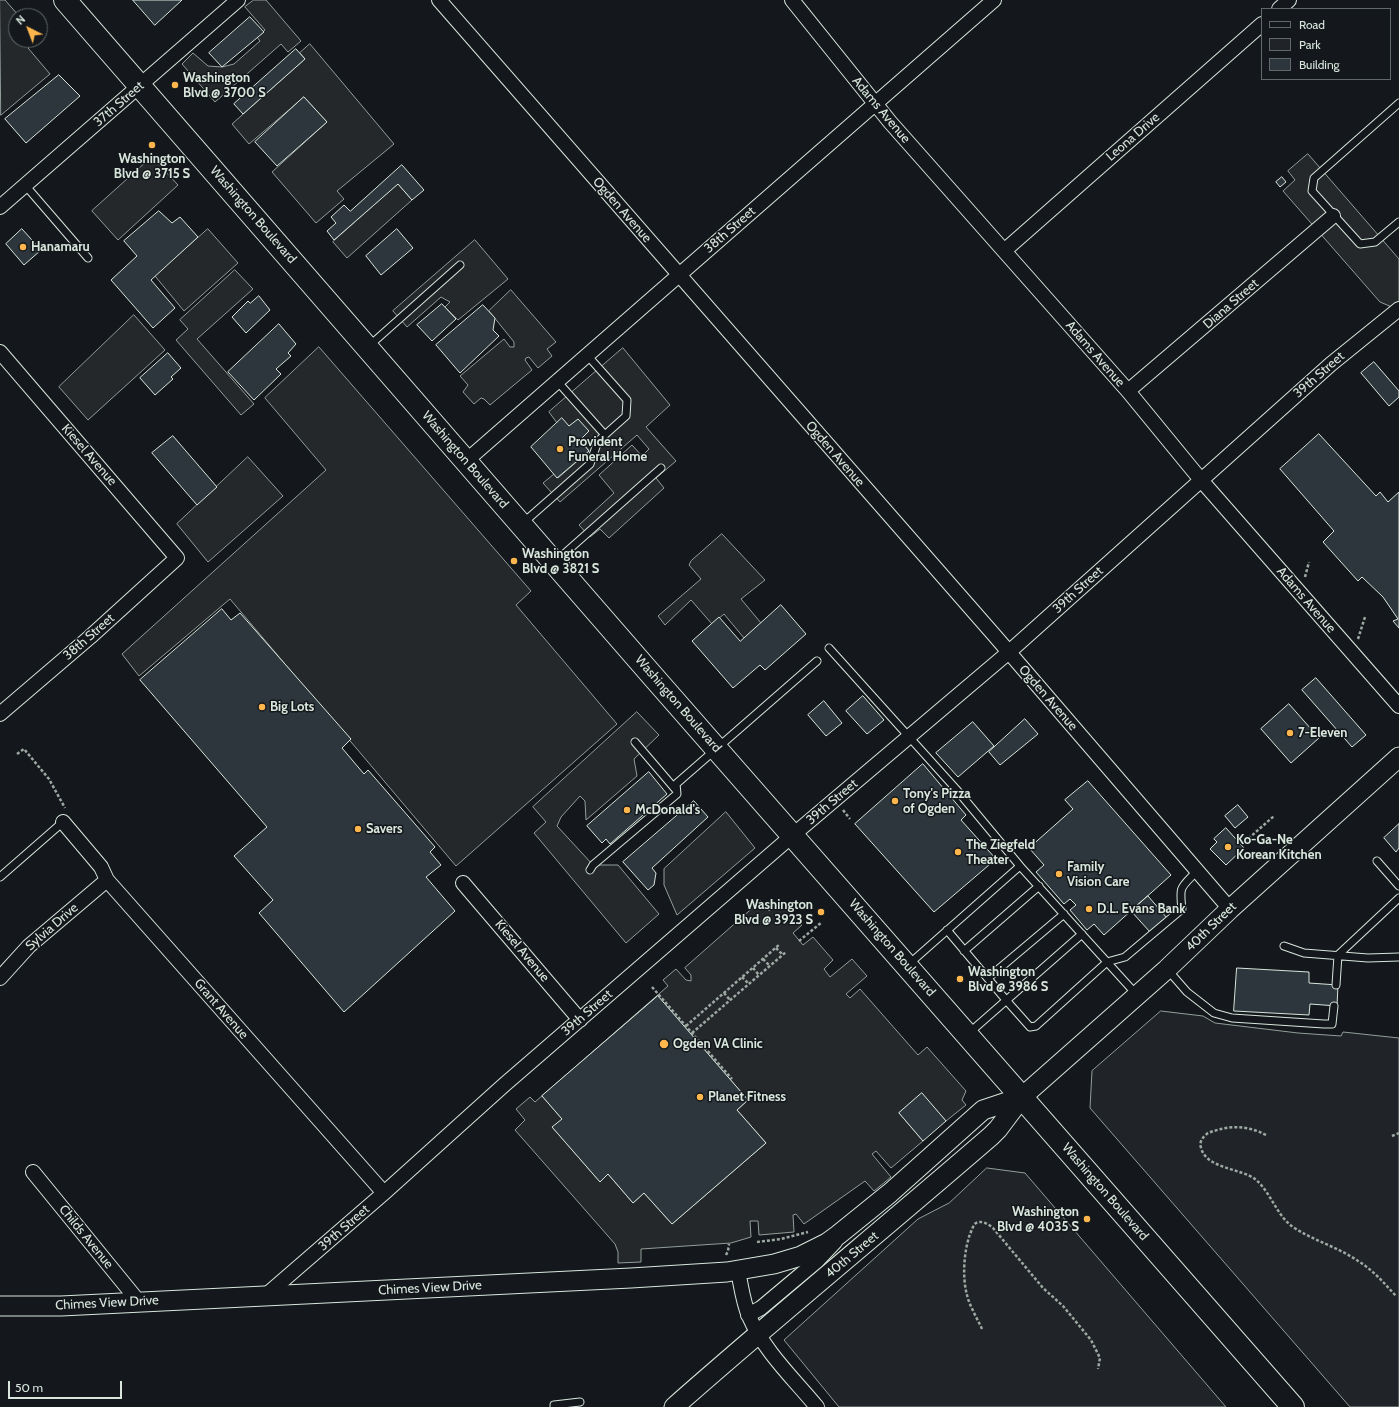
<!DOCTYPE html>
<html>
<head>
<meta charset="utf-8">
<style>
  body { margin:0 }
  #map { position:relative; width:1399px; height:1407px; overflow:hidden; background:#14181c; font-family:Cabin,sans-serif }
  canvas { display:block }
  .legend { position:absolute; left:1261px; top:8px; width:130px; height:72px; box-sizing:border-box; background:#14181c; border:1px solid #626a69; margin:0; padding:5px 7px; list-style:none; font-size:12px; color:#d8e6dc }
  .legend li { display:flex; align-items:center; gap:8px; height:20px }
  .legend b { width:20px; border:1px solid #626a69 }
  .north { position:absolute; left:8px; top:8px; width:40px; height:40px; box-sizing:border-box; background:#14181c; border:1px solid #626a69; border-radius:50%; rotate:318deg; font-size:11px; font-weight:700; line-height:16px; text-align:center; color:#d8e6dc }
  .north::after { content:''; display:block; margin:auto; width:14px; height:18px; background:#ffb74d; clip-path:polygon(50% 0,100% 100%,50% 72%,0 100%) }
  .scale { position:absolute; left:8px; top:1381px; width:114px; height:18px; box-sizing:border-box; border:2px solid #d8e6dc; border-top:0; padding-left:5px; font-size:12px; line-height:14px; white-space:nowrap; color:#d8e6dc; -webkit-text-stroke:3px #14181c; paint-order:stroke }
</style>
</head>
<body>
<div id="map">
<canvas width="1399" height="1407"></canvas>
<ul class="legend">
<li><b style="height:5px;background:#14181c"></b>Road</li>
<li><b style="height:11px;background:#202428"></b>Park</li>
<li><b style="height:11px;background:#2c363c"></b>Building</li>
</ul>
<div class="north">N</div>
<div class="scale">50 m</div>
</div>
<script>
const ctx = document.querySelector('canvas').getContext('2d');
ctx.lineJoin = 'round';
function fillPath(path, color) { ctx.fillStyle = color; ctx.fill(path, 'evenodd'); }
function trace(path, color, width, dash) { ctx.strokeStyle = color; ctx.lineWidth = width; ctx.lineCap = dash ? 'butt' : 'round'; ctx.setLineDash(dash || []); ctx.stroke(path); }
function write(font, color, halo, rows, align = 'center') {
  ctx.font = font + ' Cabin,sans-serif'; ctx.lineWidth = 3; ctx.setLineDash([]); ctx.textBaseline = 'middle'; ctx.strokeStyle = halo; ctx.fillStyle = color; for (const [text, x, y, turn = 0] of rows) {
    ctx.save(); ctx.translate(x, y); ctx.rotate((+turn || 0) * Math.PI / 180); ctx.textAlign = isNaN(turn) ? turn : align; if (halo) ctx.strokeText(text, 0, 0); ctx.fillText(text, 0, 0); ctx.restore();
  }
}
const green = new Path2D(`
  M1161 1011 1203 1016 1215 1023 1298 1033 1341 1036 1343 1032 1399 1038V1407H1350L1090 1108 1092 1071Z
  M987 1168 1025 1173 1226 1407H839L784 1340 918 1219 949 1203Z`);
fillPath(green, '#202428');
trace(green, '#939e99', 1);
const parking = new Path2D(`
  M0 0H5L19 16H16V40H36L28 48 50 74 1 115Z
  M254 0H266L301 41 288 52 281 44 215 102 182 64 193 53 208 66 222 67 234 64 260 41 257 37 265 30 245 7Z
  M310 44 394 144 337 191 344 199 316 223 272 172 327 122 304 97 249 144 232 124 305 59 300 53Z
  M1308 154 1399 259V310L1380 302 1283 191 1295 180 1288 171Z
  M152 157 178 185 118 240 92 211Z
  M398 184 412 200 347 258 333 242Z
  M208 229 238 263 184 311 155 276Z
  M475 240 508 279 458 320 445 307 450 302 441 297 407 327 393 311Z
  M235 270 253 289 197 339 254 404 241 415 176 340 188 329 180 320Z
  M511 290 556 342 547 349 552 356 538 368 529 357 526 358 525 360 532 370 490 405 484 399 481 398 474 404 463 392 468 385 460 376 504 339 510 347H514V342L489 311Z
  M134 315 165 350 88 420 59 387Z
  M319 347 531 591 516 605 617 724 456 866 230 599 139 676 122 654 326 470 265 398Z
  M623 348 670 405 646 427 676 461 656 478 664 488 609 538 600 529 590 537 579 525 614 493 599 475 632 445 642 456 649 449 637 435 560 502 543 483 554 474 558 478 589 451 580 440 589 431 578 420 569 426 557 423 549 412Z
  M248 457 283 496 208 562 177 524Z
  M722 534 765 580 741 599 761 623 744 638 724 614 712 624 691 600 665 625 658 616 701 579 689 565 691 561Z
  M637 712 659 735 634 759 637 776 586 820 585 801 580 796 561 817 557 826 593 865H618L659 914 626 943 534 833 546 822 533 807Z
  M726 812 755 848 677 915 664 885V869Z
  M761 901 769 911 780 901 802 925 793 933 803 945 813 937 833 960 824 969 830 977 852 959 867 976 846 994 850 998 860 989 918 1055 927 1047 966 1091 962 1100 966 1105 946 1121 922 1094 899 1113 923 1141 891 1168 876 1151 872 1154 891 1177 874 1191 865 1181 804 1224 796 1214 793 1215 794 1232 759 1235 758 1221H750L751 1237 731 1243 641 1249V1262L618 1263V1252L615 1244 515 1130 525 1120 516 1109 530 1097 535 1102 668 986 663 980 676 969 686 980 691 981V975L685 968ZM658 996 748 1100 737 1110 766 1143 672 1224 644 1193 633 1203 608 1174 600 1182 553 1128 562 1119 543 1097Z`);
fillPath(parking, '#24282b');
trace(parking, '#939e99', 1);
const building = new Path2D(`
  M133 0H182L155 25Z
  M250 17 264 32 222 67 209 53Z
  M296 49 305 59 243 114 234 104Z
  M59 75 80 96 26 143 5 119Z
  M304 97 327 122 277 166 255 142Z
  M402 165 424 190 412 200 398 184 334 240 327 231 336 223 331 217 344 205 350 211Z
  M1282 177 1286 182 1280 187 1276 182Z
  M159 211 172 223 180 217 198 237 151 280 175 308 153 328 111 280 137 256 124 241Z
  M22 229 41 250 24 265 6 244Z
  M397 229 413 248 381 275 366 256Z
  M259 296 270 310 246 333 232 317 248 301 250 303Z
  M442 304 456 319 432 341 417 325Z
  M483 305 495 318 493 330 499 336 460 373 436 345Z
  M279 324 296 344 288 353 291 356 276 369 281 374 254 400 228 372Z
  M168 353 181 368 171 377 173 379 155 395 140 378Z
  M1374 362 1399 391V397L1389 406 1361 373Z
  M562 418 569 426 578 419 589 431 580 440 589 451 557 478 531 447Z
  M1319 434 1376 496 1380 492 1388 502 1399 492V628L1393 621 1398 619 1383 597 1362 577 1358 581 1323 542 1334 531 1280 469Z
  M173 436 217 487 197 505 152 453Z
  M781 605 806 634 765 670 760 665 733 688 692 641 719 617 740 641Z
  M222 609 231 620 240 613 351 739 342 748 364 774 368 770 435 847 430 852 441 865 426 877 455 911 344 1012 259 913 273 900 234 856 267 827 140 680Z
  M1316 678 1366 735 1352 747 1302 690Z
  M863 696 884 720 867 734 846 711Z
  M824 701 842 723 826 736 808 715Z
  M1289 704 1319 738 1291 763 1261 729Z
  M1025 719 1038 734 1000 765 989 752Z
  M973 722 994 746 958 777 936 753Z
  M923 764 966 815 961 820 996 859 934 912 855 824Z
  M649 772 667 794 610 844 606 839 602 843 587 826Z
  M1088 781 1171 875 1104 935 1094 924 1087 930 1070 910 1076 905 1070 899 1064 904 1036 872 1044 865 1029 848 1073 809 1065 800Z
  M694 801 708 817 652 868 656 873 654 885 648 890 623 862Z
  M1238 805 1248 817 1235 828 1225 816Z
  M1399 824V848L1396 852 1384 838Z
  M1226 828 1244 848 1226 865 1210 849 1217 842 1214 839Z
  M1148 896 1167 918 1150 932 1131 911Z
  M1237 968 1309 972V983L1338 985 1337 1006 1310 1004 1309 1015 1234 1011Z
  M658 996 748 1100 737 1110 766 1143 672 1224 644 1193 633 1203 608 1174 600 1182 552 1127 562 1119 542 1096Z
  M922 1093 946 1121 923 1141 899 1113Z`);
fillPath(building, '#2c363c');
trace(building, '#d8e6dc', 1);
const lane = new Path2D(`
  M1399 103 1314 178 1312 191 1360 244 1375 242 1399 222
  M25 185 88 258
  M369 346 460 265
  M557 381 605 435
  M523 523 590 464 598 441 626 416 627 400 587 355
  M556 561 661 468
  M829 648 956 789 1020 866
  M635 742 676 790
  M1377 861 1399 886
  M590 870 593 865 677 794 676 784 817 661
  M0 877 63 822
  M947 930 1006 1000 1030 1027 1036 1026 1107 962 1125 957 1182 909C1179 885 1181 888 1197 871
  M1284 946 1304 953 1368 958 1399 957
  M964 951 1039 886
  M909 964 1020 866 1136 994
  M1167 969 1187 992 1214 1013 1232 1018 1324 1024H1332L1334 1006
  M988 978 1064 914
  M1336 985 1338 955 1399 898
  M969 1033 1082 934
  M554 1407V1405L580 1402`);
const street = new Path2D(`
  M439 0 995 636 1230 909
  M792 0 890 122 1128 391 1201 480 1399 706
  M1279 9 1289 0
  M0 207 238 0
  M1004 251 1262 24
  M0 352 177 558 90 637 0 714
  M1128 391 1333 216
  M466 461 994 0
  M63 822 101 867 107 880 384 1193
  M463 883 580 1020
  M0 978 29 946 107 880
  M33 1172 139 1302
  M738 1271C741 1285 743 1302 749 1316 764 1351 793 1378 817 1407
  M265 1296 384 1193 504 1085 793 835 1009 652 1331 364 1399 309
  M748 1315 761 1308 817 1261 835 1242`);
const secondary = new Path2D(`
  M0 1306H61L631 1278 727 1272 774 1264 801 1256 827 1243 838 1235 890 1193 983 1110 1022 1097
  M674 1407C778 1315 886 1227 991 1136L998 1129 1022 1097 1167 969 1230 909 1399 757`);
const primary = new Path2D(`
  M65 0 650 673 1293 1407`);
trace(lane, '#d8e6dc', 9);
trace(street, '#d8e6dc', 16);
trace(secondary, '#d8e6dc', 21);
trace(primary, '#d8e6dc', 24);
trace(new Path2D(`
  M1305 577 1309 562
  M1358 639 1365 617
  M17 754 24 749 49 779 65 808
  M843 810 850 819
  M1241 845 1274 816
  M799 941 822 922
  M776 948 783 955
  M763 959 770 966
  M753 968 759 975
  M742 977 749 984
  M652 987 732 1079
  M724 993 730 1000
  M686 1026 780 944
  M692 1033 786 952
  M1266 1135C1247 1125 1229 1125 1208 1133 1203 1137 1199 1141 1201 1148 1207 1169 1240 1168 1255 1179 1271 1192 1276 1215 1293 1227 1314 1241 1338 1247 1358 1261 1373 1270 1384 1283 1396 1296
  M1392 1136 1399 1133
  M757 1242 781 1239 808 1232
  M726 1255 728 1251 729 1244
  M982 1329C977 1318 970 1307 967 1295 962 1277 964 1251 970 1234 972 1230 973 1225 976 1223 982 1220 988 1224 993 1228L1043 1288 1063 1306 1091 1340 1100 1358 1098 1369`), '#9da8a2', 2.5, [3, 2]);
trace(lane, '#14181c', 7);
trace(street, '#14181c', 14);
trace(secondary, '#14181c', 19);
trace(primary, '#14181c', 22);
for (const [x, y, r, color] of [
  [175,85,4,"#ffb74d"],
  [152,145,4,"#ffb74d"],
  [23,247,4,"#ffb74d"],
  [560,449,4,"#ffb74d"],
  [514,561,4,"#ffb74d"],
  [262,707,4,"#ffb74d"],
  [1290,733,4,"#ffb74d"],
  [895,801,4,"#ffb74d"],
  [627,810,4,"#ffb74d"],
  [358,829,4,"#ffb74d"],
  [1228,847,4,"#ffb74d"],
  [958,852,4,"#ffb74d"],
  [1059,874,4,"#ffb74d"],
  [1089,909,4,"#ffb74d"],
  [821,912,4,"#ffb74d"],
  [960,979,4,"#ffb74d"],
  [664,1044,5,"#ffb74d"],
  [700,1097,4,"#ffb74d"],
  [1087,1219,4,"#ffb74d"]
]) { const dot = new Path2D(); dot.arc(x, y, r, 0, 2 * Math.PI); ctx.fillStyle = color; ctx.fill(dot); trace(dot, '#14181c', 1.5); }
write('bold 13px', '#d8e6dc', '#14181c', [
  ["Washington",183,78],
  ["Blvd @ 3700 S",183,93],
  ["Washington",152,159,"center"],
  ["Blvd @ 3715 S",152,174,"center"],
  ["Hanamaru",31,247],
  ["Provident",568,442],
  ["Funeral Home",568,457],
  ["Washington",522,554],
  ["Blvd @ 3821 S",522,569],
  ["Big Lots",270,707],
  ["7-Eleven",1298,733],
  ["Tony's Pizza",903,794],
  ["of Ogden",903,809],
  ["McDonald's",635,810],
  ["Savers",366,829],
  ["Ko-Ga-Ne",1236,840],
  ["Korean Kitchen",1236,855],
  ["The Ziegfeld",966,845],
  ["Theater",966,860],
  ["Family",1067,867],
  ["Vision Care",1067,882],
  ["Washington",813,905,"right"],
  ["Blvd @ 3923 S",813,920,"right"],
  ["D.L. Evans Bank",1097,909],
  ["Washington",968,972],
  ["Blvd @ 3986 S",968,987],
  ["Ogden VA Clinic",673,1044],
  ["Planet Fitness",708,1097],
  ["Washington",1079,1212,"right"],
  ["Blvd @ 4035 S",1079,1227,"right"]
], 'left');
write('13px', '#d8e6dc', '#14181c', [
  ["37th Street",119,104,-41],
  ["Adams Avenue",881,110,50],
  ["Leona Drive",1133,137,-41],
  ["Ogden Avenue",622,210,49],
  ["Washington Boulevard",253,215,49],
  ["38th Street",730,230,-41],
  ["Diana Street",1231,304,-41],
  ["Adams Avenue",1095,354,49],
  ["39th Street",1319,375,-41],
  ["Ogden Avenue",835,454,49],
  ["Kiesel Avenue",89,455,49],
  ["Washington Boulevard",465,460,49],
  ["39th Street",1078,590,-42],
  ["Adams Avenue",1306,600,49],
  ["38th Street",89,637,-41],
  ["Ogden Avenue",1048,698,49],
  ["Washington Boulevard",678,704,49],
  ["39th Street",832,802,-40],
  ["Sylvia Drive",52,927,-41],
  ["40th Street",1211,927,-44],
  ["Washington Boulevard",892,948,49],
  ["Kiesel Avenue",522,951,50],
  ["Grant Avenue",221,1009,49],
  ["39th Street",587,1013,-41],
  ["Washington Boulevard",1105,1192,49],
  ["39th Street",344,1228,-41],
  ["Childs Avenue",86,1237,51],
  ["40th Street",852,1255,-40],
  ["Chimes View Drive",430,1288,-3],
  ["Chimes View Drive",107,1303,-3]
]);
</script>
</body>
</html>
